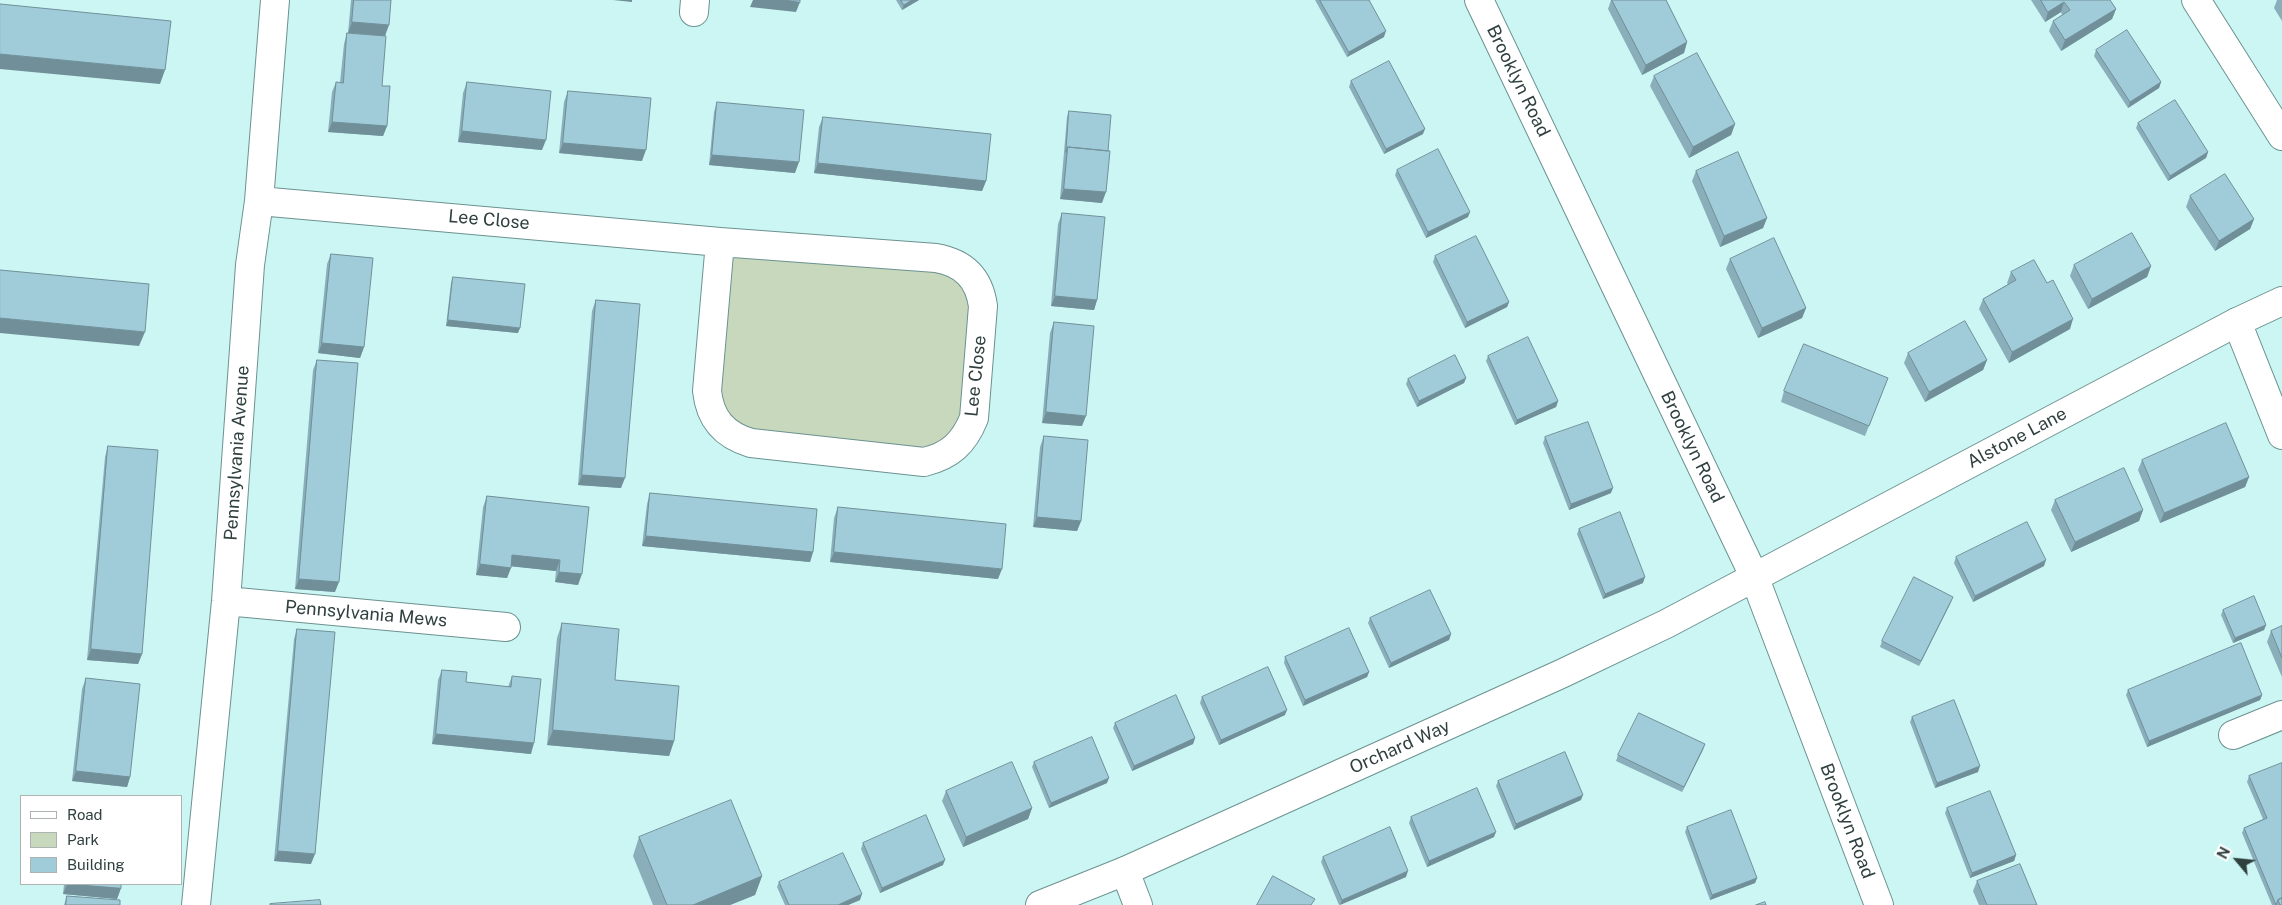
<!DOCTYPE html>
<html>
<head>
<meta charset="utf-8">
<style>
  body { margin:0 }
  #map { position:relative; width:2282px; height:905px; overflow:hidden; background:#ccf6f3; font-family:"Public Sans",sans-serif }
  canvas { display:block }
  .legend { position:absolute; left:20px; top:795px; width:162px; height:90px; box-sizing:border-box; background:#fff; border:1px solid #acb3b2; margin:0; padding:6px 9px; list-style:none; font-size:15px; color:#2f403e }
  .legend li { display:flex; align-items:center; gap:10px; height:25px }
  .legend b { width:25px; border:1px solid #acb3b2 }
  .north { position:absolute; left:2212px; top:835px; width:50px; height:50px; -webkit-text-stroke:4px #fff; paint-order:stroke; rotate:298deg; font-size:14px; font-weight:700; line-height:20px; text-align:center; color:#2f403e }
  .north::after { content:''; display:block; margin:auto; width:18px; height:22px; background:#2f403e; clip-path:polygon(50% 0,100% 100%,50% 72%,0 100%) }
</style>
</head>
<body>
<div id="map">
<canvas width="2282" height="905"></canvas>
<ul class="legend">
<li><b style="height:6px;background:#fff"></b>Road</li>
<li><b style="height:14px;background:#c7d8bc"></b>Park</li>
<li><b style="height:14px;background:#a0ccda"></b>Building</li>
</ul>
<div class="north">N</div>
</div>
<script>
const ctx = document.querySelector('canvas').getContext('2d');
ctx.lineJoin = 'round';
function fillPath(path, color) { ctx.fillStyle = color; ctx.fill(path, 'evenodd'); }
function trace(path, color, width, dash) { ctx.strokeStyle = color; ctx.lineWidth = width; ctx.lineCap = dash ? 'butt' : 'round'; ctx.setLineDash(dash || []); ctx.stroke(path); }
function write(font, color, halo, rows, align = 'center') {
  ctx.font = font + ' "Public Sans",sans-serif'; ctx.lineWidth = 5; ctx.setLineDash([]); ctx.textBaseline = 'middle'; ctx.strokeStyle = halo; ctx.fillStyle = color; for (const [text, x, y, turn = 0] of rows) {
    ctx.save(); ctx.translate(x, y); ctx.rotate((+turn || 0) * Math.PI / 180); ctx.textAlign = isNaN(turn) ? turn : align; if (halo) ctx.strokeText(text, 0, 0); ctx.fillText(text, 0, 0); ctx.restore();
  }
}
fillPath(new Path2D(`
  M720 242 968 271 974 418 924 462 718 423Z`), '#c7d8bc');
const street = new Path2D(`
  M2196 0 2282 136
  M694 12 695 0
  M259 201 720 242 707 391C710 419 724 435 751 443L924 462C950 456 964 443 974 418L983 306C979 278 964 263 936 258L720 242
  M2237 322 2282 435
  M226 601 506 627
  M2233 735 2282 715
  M1125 871 1138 905
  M196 905 226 601 250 265 259 201 275 0`);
const secondary = new Path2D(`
  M1479 0 1754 576 1879 905
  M1040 905 1125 871 1561 674 1666 624 2237 322 2282 301`);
trace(street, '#6b9290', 30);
trace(secondary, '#6b9290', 30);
trace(street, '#fff', 28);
trace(secondary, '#fff', 28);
fillPath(new Path2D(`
  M351 0H391L385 36 348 33Z
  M896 0H919L902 10Z
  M1315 0H1369L1384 37 1347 57Z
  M1611 0H1666L1687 42 1684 53 1642 75 1608 9Z
  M2031 0H2110L2116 9 2112 19 2061 51 2049 31 2053 21 2062 15 2061 12 2045 22Z
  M2277 0H2282V21L2274 8Z
  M347 33 382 86 387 126 383 136 328 132 332 92 336 82H340L344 44Z
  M2096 50 2161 82 2159 88 2128 108 2094 56Z
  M1654 76 1735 124 1731 135 1689 158 1650 86Z
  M1351 81 1423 134 1384 154 1349 87Z
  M467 82 542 150 458 142 463 93Z
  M568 91 642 161 559 153 564 102Z
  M717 102 795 173 709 165 714 112Z
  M1069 111 1102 203 1060 199 1067 117Z
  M823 117 986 181 982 191 814 173 819 127Z
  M2138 123 2208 152 2206 158 2168 181 2136 128Z
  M1397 170 1468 217 1426 238 1395 175Z
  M1696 171 1767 218 1763 228 1720 247 1692 181Z
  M2190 196 2254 219 2250 229 2215 251 2186 207Z
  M1062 213 1097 300 1094 310 1051 306 1058 224Z
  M331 254 364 347 360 358 318 353 327 264Z
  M1435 256 1509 302 1507 307 1465 328 1433 262Z
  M1730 259 1806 308 1802 318 1758 338 1726 269Z
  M2074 265 2151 266 2147 277 2088 309 2070 276Z
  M2011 272 2070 329 2009 363 1979 309 1983 299 2008 284 2007 283Z
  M453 277 518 333 446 326 451 283Z
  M596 300 621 488 578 485 592 311Z
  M1054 322 1082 426 1042 423 1050 333Z
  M1908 353 1987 360 1983 370 1925 402 1904 363Z
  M1488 356 1558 401 1556 407 1515 425 1486 361Z
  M317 360 335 592 295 589 313 370Z
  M1466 378 1464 383 1417 407 1406 384 1408 379Z
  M1888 378 1865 436 1781 402 1784 391Z
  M1044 436 1081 521 1077 531 1033 527 1040 447Z
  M1545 437 1611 493 1569 510 1543 443Z
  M108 446 142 654 138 664 87 660 105 457Z
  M2142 460 2249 477 2245 487 2160 523 2138 470Z
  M650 493 813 552 810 562 642 546 647 504Z
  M487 496 589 507 578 585 555 582 556 571 511 566 507 578 476 575 483 507Z
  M2055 500 2143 510 2139 521 2071 552 2051 510Z
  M838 507 998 579 830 562 834 518Z
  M1579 529 1643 583 1603 599 1577 534Z
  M1956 557 2044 566 1973 602 1954 563Z
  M1951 602 1919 666 1880 647 1882 641Z
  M2223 610 2266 625 2264 630 2233 643 2221 615Z
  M1370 618 1451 634 1449 640 1389 668 1368 623Z
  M562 623 615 680 674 741 669 756 547 745 557 638Z
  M2282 626V677L2267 642 2271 631Z
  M297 629 311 864 274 861 294 639Z
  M1285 657 1369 672 1367 677 1303 706 1284 663Z
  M442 670 466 682 508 687 512 676 531 754 432 744 438 680Z
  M86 678 130 777 127 787 72 781 82 689Z
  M2128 690 2262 695 2260 700 2147 747 2126 695Z
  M1202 697 1285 715 1219 745 1200 703Z
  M1912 717 1978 772 1935 788 1910 722Z
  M1115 723 1195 738 1193 744 1132 771 1113 728Z
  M1705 744 1682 792 1616 761 1618 755Z
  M1034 762 1107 783 1049 808 1032 767Z
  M2282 764V905H2272L2242 833 2244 828 2263 819 2247 782 2249 776Z
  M1498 781 1581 800 1514 830 1496 786Z
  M946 791 1032 808 1028 819 963 847 942 801Z
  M1947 808 2016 855 2014 861 1970 878 1945 813Z
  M1411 817 1494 837 1427 867 1409 823Z
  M1687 827 1757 878 1755 883 1710 900 1685 832Z
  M639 837 762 876 755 895 730 905H653L633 856Z
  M863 843 943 865 880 893 861 849Z
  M1323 857 1406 877 1339 905 1321 862Z
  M1977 881 2037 905H1979L1973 891Z
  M779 882 860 900 848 905H785L777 887Z
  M64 884H121V888L117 899 63 894Z
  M67 896 120 905H64Z`), '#8aafbb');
fillPath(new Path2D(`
  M613 0H632V2Z
  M753 0H784L800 2 796 12 750 7Z
  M912 0H919L902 10 904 5Z
  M2064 2 2061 12 2045 22 2048 12Z
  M2116 9 2112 19 2061 51 2065 40Z
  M352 22 389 25 385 36 348 33Z
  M1386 31 1384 37 1347 57 1349 52Z
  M1687 42 1684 53 1642 75 1646 65Z
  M0 54 165 70 160 84 0 69Z
  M2161 82 2159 88 2128 108 2130 102Z
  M332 122 387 126 383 136 328 132Z
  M1735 124 1731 135 1689 158 1693 147Z
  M1425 129 1423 134 1384 154 1386 149Z
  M462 131 546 140 542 150 458 142Z
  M563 143 646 150 642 161 559 153Z
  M2208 152 2206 158 2168 181 2170 176Z
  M712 155 799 162 795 173 709 165Z
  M818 163 986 181 982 191 814 173Z
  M1064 189 1106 192 1102 203 1060 199Z
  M1470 212 1468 217 1426 238 1428 232Z
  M1767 218 1763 228 1720 247 1724 236Z
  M2254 219 2250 229 2215 251 2219 241Z
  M2151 266 2147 277 2088 309 2092 299Z
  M1055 296 1097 300 1094 310 1051 306Z
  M1509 302 1507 307 1465 328 1467 322Z
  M1806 308 1802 318 1758 338 1762 328Z
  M0 318 145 332 139 346 0 333Z
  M2073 319 2070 329 2009 363 2012 352Z
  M448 320 520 328 518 333 446 326Z
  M322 343 364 347 360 358 318 353Z
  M1987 360 1983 370 1925 402 1929 392Z
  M1466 378 1464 383 1417 407 1419 401Z
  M1558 401 1556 407 1515 425 1517 420Z
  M1046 412 1086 416 1082 426 1042 423Z
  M582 475 625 478 621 488 578 485Z
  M2249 477 2245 487 2160 523 2164 513Z
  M1613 488 1611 493 1569 510 1571 504Z
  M2143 510 2139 521 2071 552 2075 542Z
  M1037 517 1081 521 1077 531 1033 527Z
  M646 536 813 552 810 562 642 546Z
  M834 552 1002 569 998 579 830 562Z
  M512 555 560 560 556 571 508 566Z
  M2046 560 2044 566 1973 602 1975 596Z
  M480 564 511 568 507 578 476 575Z
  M559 572 582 574 578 585 555 582Z
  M1645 577 1643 583 1603 599 1605 594Z
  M299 579 339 582 335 592 295 589Z
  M1953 597 1951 602 1919 666 1921 661Z
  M2266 625 2264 630 2233 643 2235 638Z
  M1451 634 1449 640 1389 668 1391 663Z
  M91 649 142 654 138 664 87 660Z
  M1369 672 1367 677 1303 706 1305 700Z
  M2262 695 2260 700 2147 747 2149 741Z
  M1287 710 1285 715 1219 745 1221 740Z
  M553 730 674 741 669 756 547 745Z
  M436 734 534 743 531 754 432 744Z
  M1195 738 1193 744 1132 771 1134 766Z
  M1705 744 1703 750 1682 792 1684 787Z
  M1980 766 1978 772 1935 788 1937 783Z
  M76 771 130 777 127 787 72 781Z
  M1109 778 1107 783 1049 808 1051 803Z
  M1583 795 1581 800 1514 830 1516 824Z
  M1032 808 1028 819 963 847 966 837Z
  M1496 832 1494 837 1427 867 1429 861Z
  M278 851 315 854 311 864 274 861Z
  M2016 855 2014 861 1970 878 1972 873Z
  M945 860 943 865 880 893 882 888Z
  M1408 871 1406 877 1340 905 1342 900Z
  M762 876 755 895 730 905H693Z
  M1757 878 1755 883 1710 900 1712 895Z
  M67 884 121 888 117 899 63 894Z
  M862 894 860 900 848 905H838Z`), '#708f99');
const building = new Path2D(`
  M354 0H391L389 25 352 22Z
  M784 0H800V2Z
  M901 0H912L904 5Z
  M1320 0H1369L1386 31 1349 52Z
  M1612 0H1666L1687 42 1646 65Z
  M2041 0H2110L2116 9 2065 40 2053 21 2070 10 2064 2 2048 12Z
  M0 4 171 21 165 70 0 54Z
  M2127 30 2161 82 2130 102 2096 50Z
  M347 33 386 36 382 86H390L387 126 332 122 336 82 343 83Z
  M1697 53 1735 124 1693 147 1654 76Z
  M1389 61 1425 129 1386 149 1351 81Z
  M467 82 551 91 546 140 462 131Z
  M568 91 651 98 646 150 563 143Z
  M2175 100 2208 152 2170 176 2138 123Z
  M717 102 804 110 799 162 712 155Z
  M1069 111 1111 115 1108 151 1068 147 1066 152Z
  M823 117 991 134 986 181 818 163Z
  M1068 147 1110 151 1106 192 1064 189Z
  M1438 149 1470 212 1428 232 1397 170Z
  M1738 152 1767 218 1724 236 1696 171Z
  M2225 174 2254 219 2219 241 2190 196Z
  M1062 213 1105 217 1097 300 1055 296Z
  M2132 233 2151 266 2092 299 2074 265Z
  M1476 236 1509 302 1467 322 1435 256Z
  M1774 238 1806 308 1762 328 1730 259Z
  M331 254 373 258 364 347 322 343Z
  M2034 260 2047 283 2053 280 2073 319 2012 352 1983 299 2016 280 2011 272Z
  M0 270 149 284 145 332 0 318Z
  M453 277 525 284 520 328 448 320Z
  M596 300 640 304 625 478 582 475Z
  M1965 321 1987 360 1929 392 1908 353Z
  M1054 322 1094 326 1086 416 1046 412Z
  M1528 337 1558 401 1517 420 1488 356Z
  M1804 344 1888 378 1869 426 1784 391Z
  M1455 355 1466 378 1419 401 1408 379Z
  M317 360 358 363 339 582 299 579Z
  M1588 422 1613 488 1571 504 1545 437Z
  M2226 423 2249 477 2164 513 2142 460Z
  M1044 436 1088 440 1081 521 1037 517Z
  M108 446 158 450 142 654 91 649Z
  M2124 468 2143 510 2075 542 2055 500Z
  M650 493 817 509 813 552 646 536Z
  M487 496 589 507 582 574 559 572 560 560 512 555 511 568 480 564Z
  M838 507 1006 524 1002 569 834 552Z
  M1620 512 1645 577 1605 594 1579 529Z
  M2027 522 2046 560 1975 596 1956 557Z
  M1914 577 1953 597 1921 661 1882 641Z
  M1430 590 1451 634 1391 663 1370 618Z
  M2254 596 2266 625 2235 638 2223 610Z
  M562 623 619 629 615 680 679 686 674 741 553 730Z
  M2282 626V658L2271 631Z
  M1349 628 1369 672 1305 700 1285 657Z
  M297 629 335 632 315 854 278 851Z
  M2241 643 2262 695 2149 741 2128 690Z
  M1268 667 1287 710 1221 740 1202 697Z
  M442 670 467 672 466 682 511 687 512 676 541 679 534 743 436 734Z
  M86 678 140 684 130 777 76 771Z
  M1176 695 1195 738 1134 766 1115 723Z
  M1954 700 1980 766 1937 783 1912 717Z
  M1639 713 1705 744 1684 787 1618 755Z
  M1092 737 1109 778 1051 803 1034 762Z
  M1565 752 1583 795 1516 824 1498 781Z
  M1012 762 1032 808 966 837 946 791Z
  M2282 763V898L2278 900 2276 905 2244 828 2267 818 2249 776Z
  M1477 788 1496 832 1429 861 1411 817Z
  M1990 791 2016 855 1972 873 1947 808Z
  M731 800 762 876 693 905H667L639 837Z
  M1731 810 1757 878 1712 895 1687 827Z
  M926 815 945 860 882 888 863 843Z
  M1390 827 1408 871 1342 900 1323 857Z
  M843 853 862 894 838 905H789L779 882Z
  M2020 864 2037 905H1987L1977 881Z
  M1273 876 1315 899 1311 905H1257Z
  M67 884H121V888Z
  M67 896 120 900V905H66Z
  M2282 898V905H2280L2278 900Z
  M320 900 321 905H270V904Z
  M1765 902 1766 905H1756Z`);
fillPath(building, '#a0ccda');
trace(building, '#708f99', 1);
write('18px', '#2f403e', '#fff', [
  ["Brooklyn Road",1518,81,64],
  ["Lee Close",489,220,5],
  ["Lee Close",976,376,-84],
  ["Alstone Lane",2017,438,-28],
  ["Brooklyn Road",1692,447,64],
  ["Pennsylvania Avenue",237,453,-86],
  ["Pennsylvania Mews",366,614,5],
  ["Orchard Way",1400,747,-24],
  ["Brooklyn Road",1847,821,69]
]);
</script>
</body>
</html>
